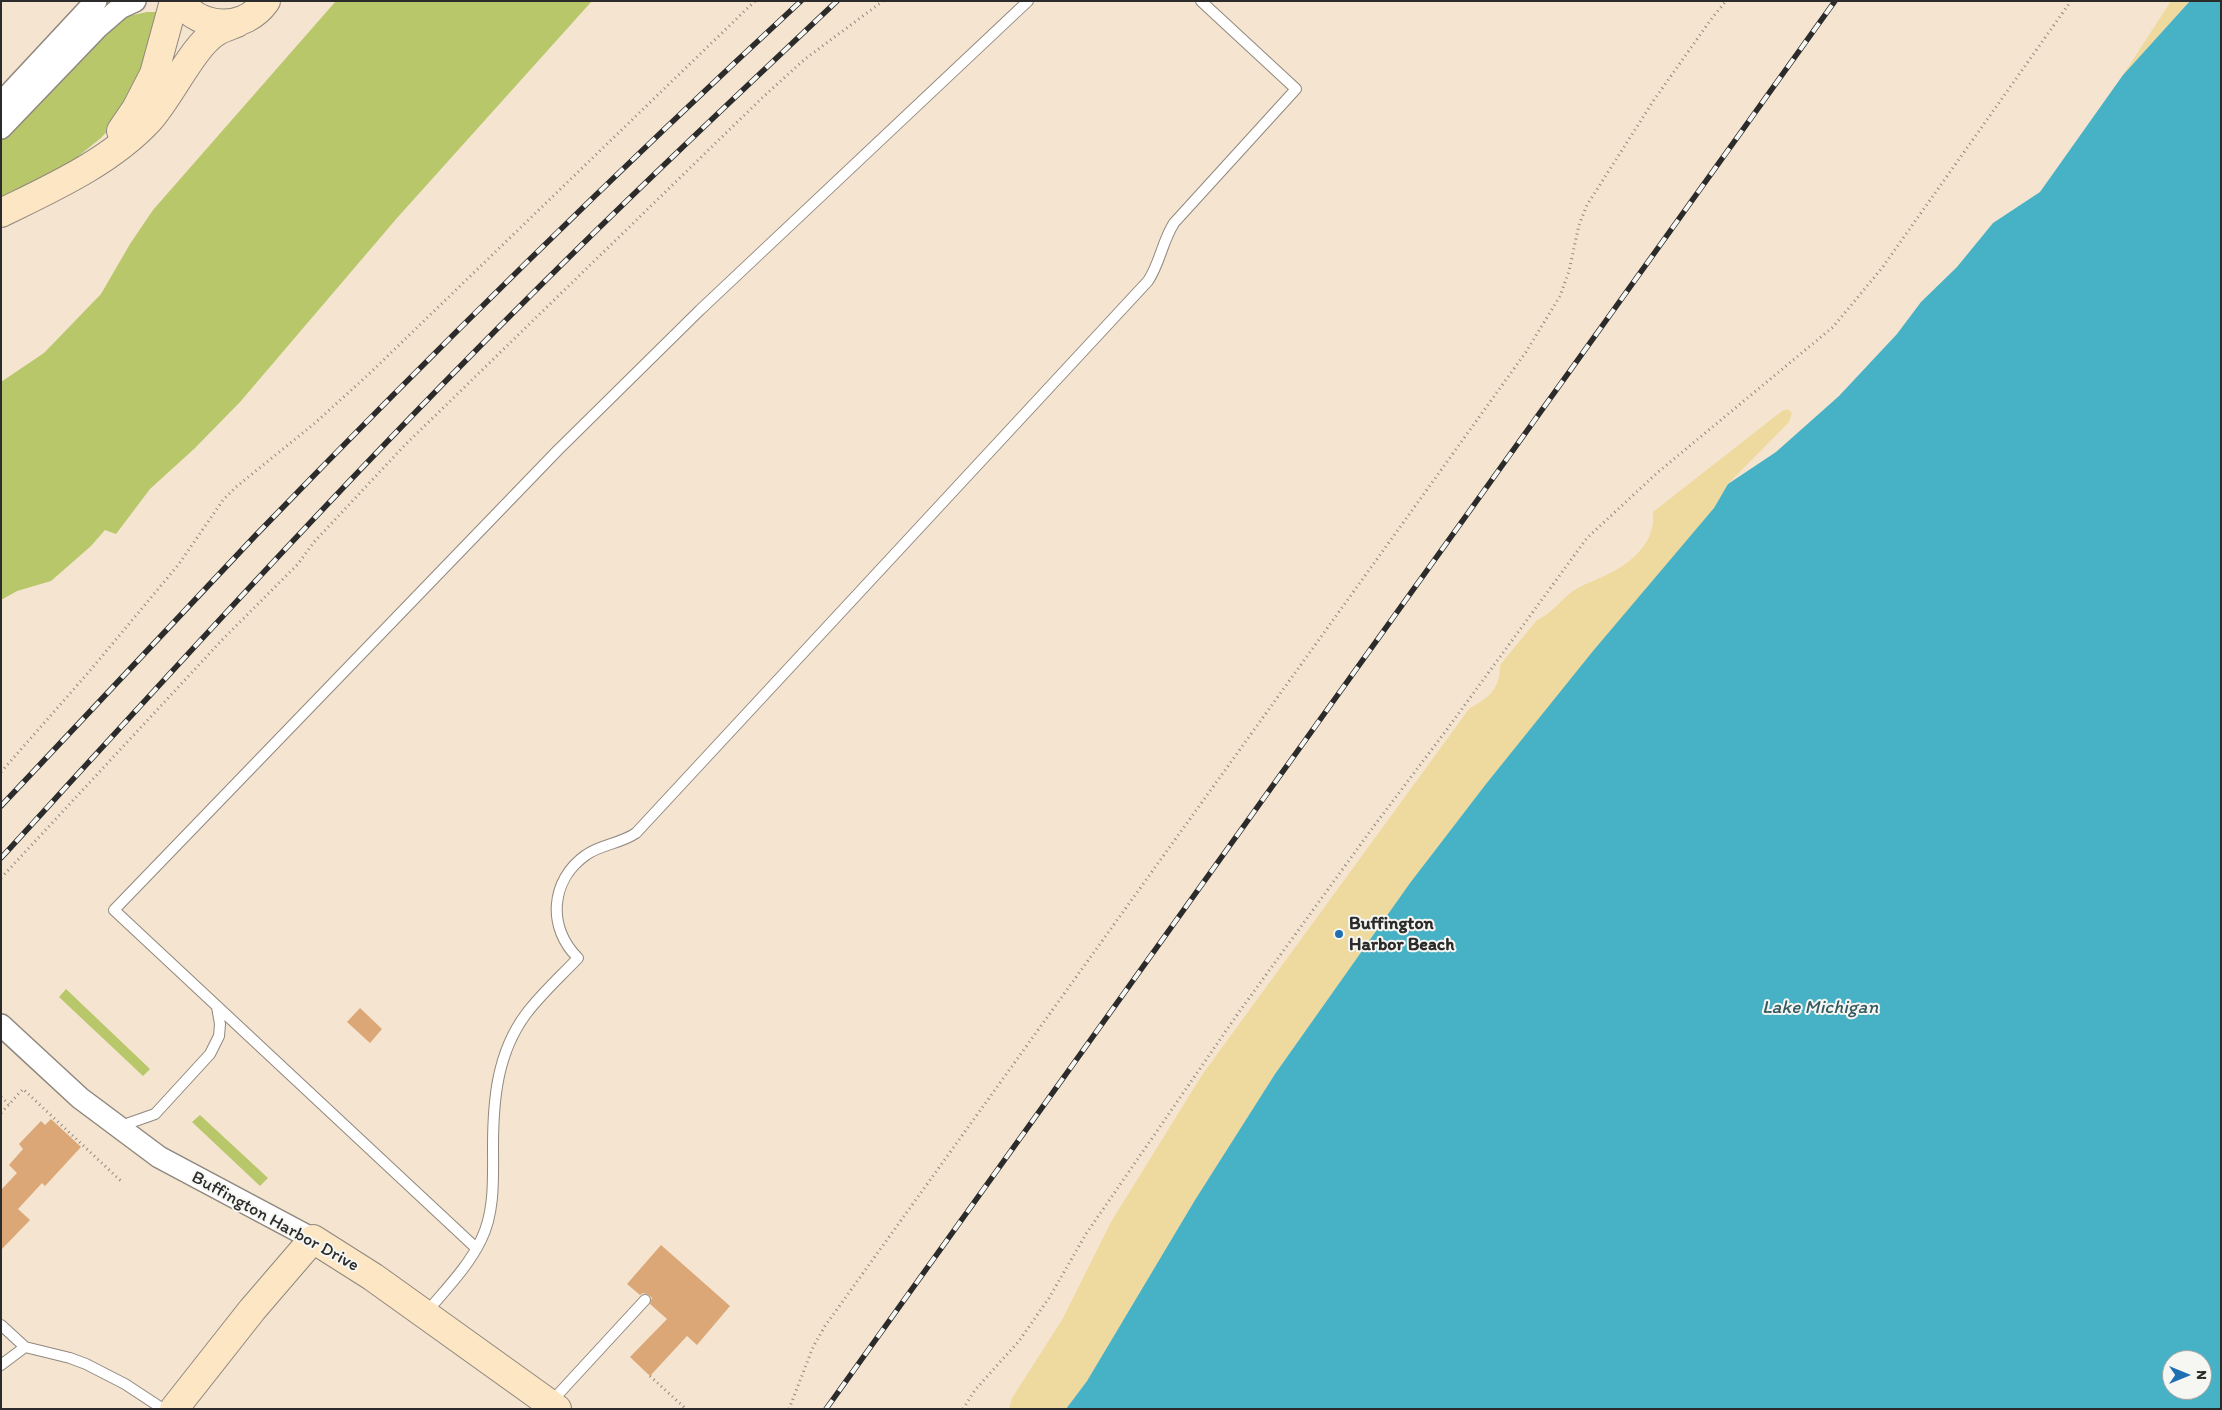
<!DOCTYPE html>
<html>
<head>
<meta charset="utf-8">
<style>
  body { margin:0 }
  #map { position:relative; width:2222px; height:1410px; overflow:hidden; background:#f4e4d0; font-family:Itim,sans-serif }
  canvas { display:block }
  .frame { position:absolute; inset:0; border:2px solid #2b2b2b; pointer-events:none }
  .north { position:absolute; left:2162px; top:1350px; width:50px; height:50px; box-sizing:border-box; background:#f6f6f2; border:1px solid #a5a5a2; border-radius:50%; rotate:90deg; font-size:14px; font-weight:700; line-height:20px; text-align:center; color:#2b2b2b }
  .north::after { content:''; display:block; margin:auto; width:18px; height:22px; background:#1f6fb2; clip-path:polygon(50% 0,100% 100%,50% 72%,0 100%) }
</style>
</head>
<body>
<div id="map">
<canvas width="2222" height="1410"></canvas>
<div class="frame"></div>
<div class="north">N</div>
</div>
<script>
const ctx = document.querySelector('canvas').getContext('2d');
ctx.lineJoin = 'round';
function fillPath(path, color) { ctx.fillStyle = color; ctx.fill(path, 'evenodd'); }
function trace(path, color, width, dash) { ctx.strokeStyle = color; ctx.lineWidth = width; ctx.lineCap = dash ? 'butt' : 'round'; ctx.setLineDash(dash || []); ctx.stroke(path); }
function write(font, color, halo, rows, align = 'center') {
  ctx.font = font + ' Itim,sans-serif'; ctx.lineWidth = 4; ctx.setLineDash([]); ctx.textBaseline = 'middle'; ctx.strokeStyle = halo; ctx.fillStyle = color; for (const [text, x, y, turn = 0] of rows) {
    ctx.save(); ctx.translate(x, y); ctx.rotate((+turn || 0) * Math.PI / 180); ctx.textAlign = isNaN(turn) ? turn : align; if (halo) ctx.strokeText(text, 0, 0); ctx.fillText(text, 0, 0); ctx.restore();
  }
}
fillPath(new Path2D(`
  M336 1H592L397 218 240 402 195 448 150 489 116 534 105 530 91 546 51 581 17 591 1 600V382L44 353 101 294 130 244 153 210Z
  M147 12H160L153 49 118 119 101 138 71 162 1 199V140L104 31 124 17Z
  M66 989 150 1069 143 1076 59 997Z
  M200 1115 268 1178 260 1186 192 1122Z`), '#b7c76a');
fillPath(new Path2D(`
  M2171 1H2190L2123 75Z
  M1788 409 1792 413 1789 422 1728 484 1714 508 1486 784 1410 883 1275 1074 1195 1200 1087 1381 1066 1409H1009L1012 1398 1062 1320 1111 1222 1202 1075 1469 709C1489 697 1500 690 1500 665L1537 620C1551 614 1561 600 1573 591 1585 583 1600 579 1612 572 1635 560 1656 540 1653 512L1782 411Z`), '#eeda9e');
fillPath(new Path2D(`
  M2190 1H2221V1409H1066L1087 1381 1195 1200 1275 1074 1410 883 1486 784 1593 651 1714 508 1728 484 1776 452 1839 396 1897 334 1921 302 1957 267 1993 223 2040 192 2123 75ZM2172 1360H2202V1390H2172Z`), '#47b1c6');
fillPath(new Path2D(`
  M360 1008 382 1029 370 1043 347 1022Z
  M51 1119 81 1147 45 1186 42 1183 18 1209 30 1220 1 1250V1190L17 1173 9 1165 23 1149 19 1144 41 1121 45 1125Z
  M661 1245 730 1306 697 1345 687 1336 650 1376 630 1357 667 1319 650 1304 652 1298 649 1295 643 1293 640 1295 627 1284Z`), '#dba776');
const lane = new Path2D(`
  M118 1127 155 1114 210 1054 219 1036 220 1024 217 1007
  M476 1248 114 910 558 450 700 310 1028 1
  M426 1313C445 1290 468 1267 481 1240 495 1212 493 1178 493 1147 493 1100 497 1053 526 1014 541 994 561 976 578 958 547 928 550 880 586 855 601 844 620 844 636 833L1148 281C1160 263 1162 242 1174 223L1296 89 1201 1
  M1 1325 25 1347 70 1358 86 1364 125 1384 163 1409
  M1 1365 25 1347
  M551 1402 645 1300`);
const street = new Path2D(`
  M1 103 96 1
  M1 128 98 27 120 8 135 1
  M1 1025 80 1098 159 1157 313 1239`);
const secondary = new Path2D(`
  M179 1C202 30 244 32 266 1
  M121 131 136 109 154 74 174 1
  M1 213C52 188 110 162 149 120 170 97 193 46 216 32 222 28 230 26 237 23
  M174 1409 252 1310 313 1239 373 1277 557 1409`);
trace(lane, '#90887e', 12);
trace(street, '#90887e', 24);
trace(secondary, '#90887e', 30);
trace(new Path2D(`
  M1 772 88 673 179 564 223 500 236 487 315 423 369 374 755 1
  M1 878 222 640 298 564 314 542 405 445 762 98 805 59 883 1
  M1 1097 9 1104
  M1 1113 23 1089 121 1181
  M650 1376 686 1409
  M789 1409 813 1347 825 1326 1526 352 1560 296 1569 271 1579 225 1587 205 1654 100 1712 18 1726 1
  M963 1409 975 1390 1019 1341 1049 1298 1086 1234 1239 1012 1374 826 1445 732 1587 538 1657 473 1833 327 1882 268 2071 1`), '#90887e', 3, [1, 4]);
trace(lane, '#fff', 10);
trace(street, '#fff', 21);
trace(secondary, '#fce6c4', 28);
const rail = new Path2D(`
  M1 806C86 716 170 626 255 536 432 353 614 174 801 1
  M1 858C174 669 347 478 529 297 629 197 733 99 837 1
  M826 1409 1835 1`);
trace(rail, '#2b2b2b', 5.5);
trace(rail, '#f6f6f2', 4, [11]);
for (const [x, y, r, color] of [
  [1339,934,5,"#1f6fb2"]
]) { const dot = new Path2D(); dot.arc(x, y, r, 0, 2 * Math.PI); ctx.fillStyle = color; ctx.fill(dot); trace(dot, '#f6f6f2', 2); }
write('bold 18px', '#2b2b2b', '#f6f6f2', [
  ["Buffington",1349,924],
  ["Harbor Beach",1349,945]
], 'left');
write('18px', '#2b2b2b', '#f6f6f2', [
  ["Buffington Harbor Drive",275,1222,29]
]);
write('italic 19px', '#355a61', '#f6f6f2', [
  ["Lake Michigan",1820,1008]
]);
</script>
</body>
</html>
